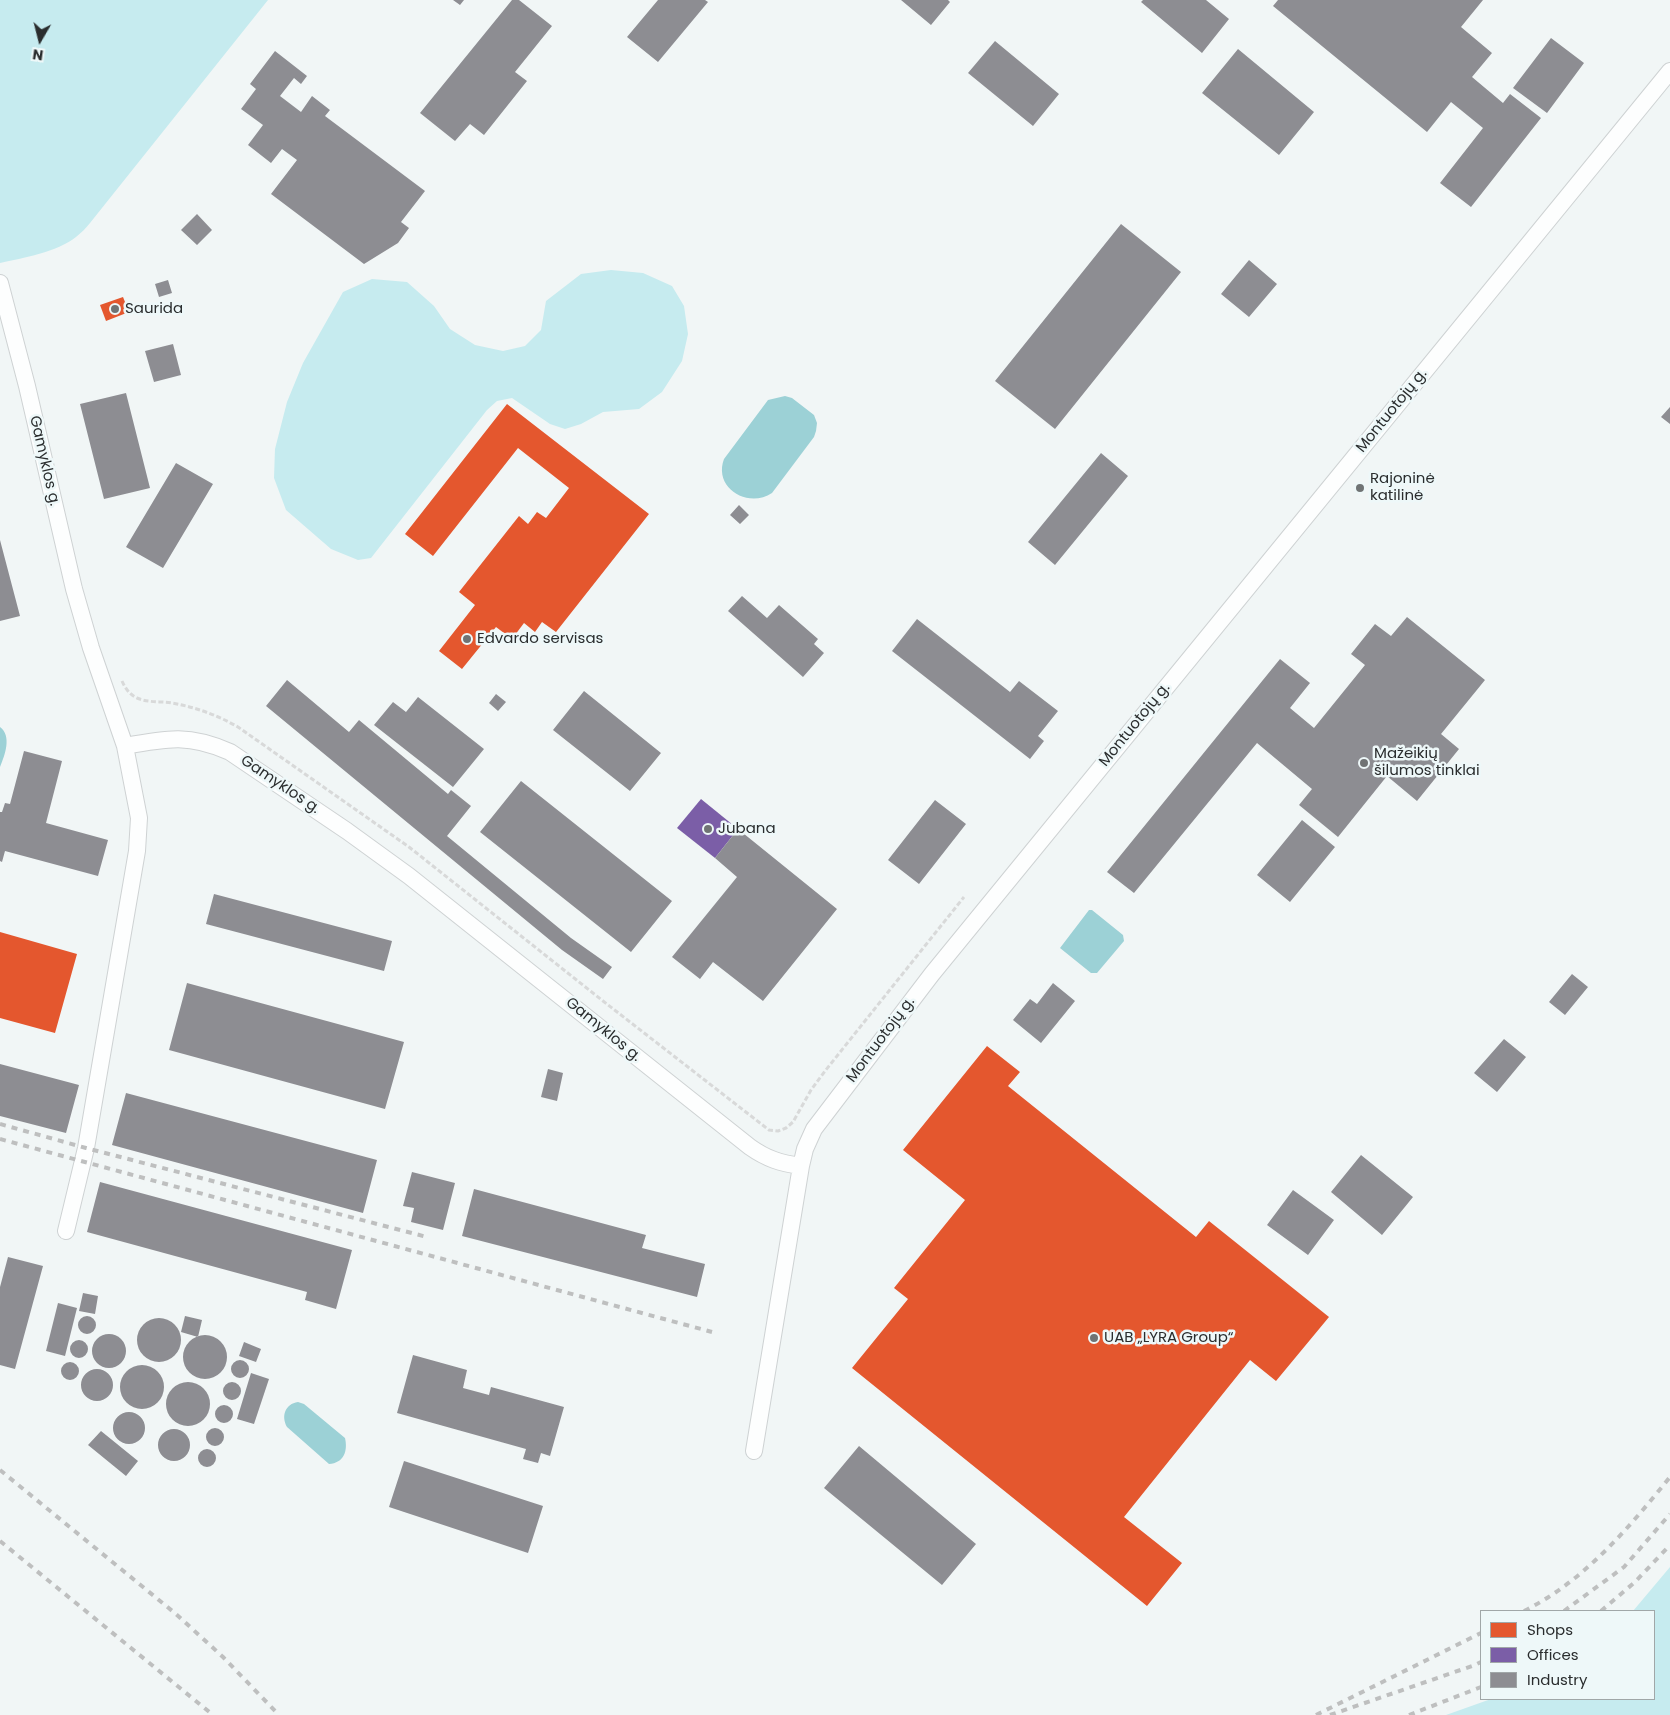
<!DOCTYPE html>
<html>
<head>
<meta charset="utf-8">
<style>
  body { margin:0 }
  #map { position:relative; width:1670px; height:1715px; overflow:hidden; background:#f1f6f6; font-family:Poppins,sans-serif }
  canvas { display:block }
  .legend { position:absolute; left:1480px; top:1610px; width:175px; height:90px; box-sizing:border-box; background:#eef8f9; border:1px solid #a0a7a8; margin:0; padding:6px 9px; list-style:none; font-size:15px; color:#2a2d2e }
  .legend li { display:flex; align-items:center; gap:10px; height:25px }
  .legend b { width:25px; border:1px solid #a0a7a8 }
  .north { position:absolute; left:15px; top:15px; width:50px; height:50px; -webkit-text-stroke:4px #eef8f9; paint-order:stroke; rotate:188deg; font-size:14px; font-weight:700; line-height:20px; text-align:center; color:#2a2d2e }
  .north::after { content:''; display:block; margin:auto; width:18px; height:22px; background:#2a2d2e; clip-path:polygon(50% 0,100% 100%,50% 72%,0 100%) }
</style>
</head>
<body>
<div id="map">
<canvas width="1670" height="1715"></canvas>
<ul class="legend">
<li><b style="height:14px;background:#e4572e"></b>Shops</li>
<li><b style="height:14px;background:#7b5ea7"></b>Offices</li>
<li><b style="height:14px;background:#8d8d92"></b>Industry</li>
</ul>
<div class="north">N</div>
</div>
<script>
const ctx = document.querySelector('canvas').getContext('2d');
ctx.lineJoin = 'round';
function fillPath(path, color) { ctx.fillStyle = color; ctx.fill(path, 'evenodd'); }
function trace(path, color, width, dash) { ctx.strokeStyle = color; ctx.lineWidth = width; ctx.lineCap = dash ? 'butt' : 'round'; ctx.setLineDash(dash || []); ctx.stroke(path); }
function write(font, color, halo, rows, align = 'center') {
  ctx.font = font + ' Poppins,sans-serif'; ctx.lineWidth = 5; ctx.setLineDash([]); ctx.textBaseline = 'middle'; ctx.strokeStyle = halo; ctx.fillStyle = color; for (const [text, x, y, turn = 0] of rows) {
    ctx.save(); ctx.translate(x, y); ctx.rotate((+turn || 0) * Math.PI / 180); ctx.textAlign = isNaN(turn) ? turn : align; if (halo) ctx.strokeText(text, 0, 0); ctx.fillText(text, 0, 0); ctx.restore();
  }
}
fillPath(new Path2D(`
  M0 0H268L90 223C86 228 81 233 76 237 57 252 23 258 0 263Z
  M611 270 643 273 672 286 684 306 688 334 682 361 662 392 639 409 603 412 581 424 565 429 550 424 512 398 497 401 487 410 371 558 358 560 331 549 286 510 274 478 275 449 287 402 303 363 343 292 372 279 407 282 434 306 450 329 475 345 503 351 525 346 541 330 546 301 581 274Z
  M1670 1567V1715H1446L1491 1699H1654V1611H1633Z`), '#c6ebef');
fillPath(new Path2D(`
  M785 396 792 398 814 415 817 423 816 431 814 437 772 493C748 509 713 488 724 459L768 400Z
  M0 727C12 736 5 755 0 767Z
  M1089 910H1092L1123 935 1124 941 1097 973H1091L1060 948Z
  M298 1402 304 1404 345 1438C348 1451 344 1463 329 1464L287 1427C281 1416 285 1404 298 1402Z`), '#9cd1d6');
fillPath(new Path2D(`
  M123 297 129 312 106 321 100 305Z
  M507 404 649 514 556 632 542 622 535 632 524 623 512 639 496 627 462 669 439 651 475 605 459 592 519 516 528 524 537 512 546 518 569 488 518 448 433 556 405 534Z
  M0 932 77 954 55 1033 0 1018Z
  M987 1046 1020 1072 1008 1086 1196 1237 1209 1221 1329 1317 1276 1381 1250 1360 1124 1517 1182 1563 1147 1606 852 1368 908 1299 894 1288 965 1200 903 1150Z`), '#e4572e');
fillPath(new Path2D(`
  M701 799 738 829 715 858 677 828Z`), '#7b5ea7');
fillPath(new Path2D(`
  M453 0H464L460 5Z
  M512 0H519L552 26 515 72 527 81 484 135 470 124 455 141 420 113Z
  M658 0H705L708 2 658 62 627 37Z
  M901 0H948L950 2 931 25Z
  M1143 0H1206L1229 19 1202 53 1141 2Z
  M1278 0H1483L1461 27 1492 53 1472 77 1503 103 1510 94 1541 118 1471 207 1440 183 1483 128 1451 102 1427 132 1273 6Z
  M1551 38 1584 63 1547 113 1513 88Z
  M995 41 1059 94 1033 126 968 73Z
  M1238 49 1314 112 1279 155 1202 93Z
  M275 51 307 76 301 84 294 78 280 96 301 112 312 96 330 110 325 116 425 191 401 222 409 228 398 243 364 264 271 194 297 160 282 149 271 163 248 145 263 125 241 109 256 89 250 84Z
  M197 214 212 230 197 245 181 230Z
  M1121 224 1181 272 1055 429 995 381Z
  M1249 260 1277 284 1249 317 1221 294Z
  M168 280 172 293 159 297 155 284Z
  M173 344 181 375 154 382 145 351Z
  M126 393 150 488 104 499 80 404Z
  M1670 407V424L1661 417Z
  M1101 453 1128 476 1055 565 1028 542Z
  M176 463 213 484 163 568 126 547Z
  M739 505 749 515 740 524 730 515Z
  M0 540 20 616 0 621Z
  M742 596 767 618 779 605 818 639 814 644 824 653 803 677 728 611Z
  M1407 617 1485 680 1441 734 1459 749 1417 801 1387 776 1338 837 1299 805 1312 789 1257 743 1134 893 1107 872 1280 659 1310 683 1290 708 1314 728 1365 665 1351 654 1375 624 1391 636Z
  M917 619 1010 692 1019 681 1058 711 1038 736 1044 741 1030 759 892 651Z
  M287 680 349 732 359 720 448 794 451 790 471 806 447 836 571 938 612 967 603 979 562 950 266 706Z
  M584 691 661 753 630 791 553 730Z
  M496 694 506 702 498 711 489 703Z
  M418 697 484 749 453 787 374 725 393 702 406 712Z
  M24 751 62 761 46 823 108 840 98 876 5 851 2 862 0 861V812H2L5 803 10 804Z
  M521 781 672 901 631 952 480 832Z
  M935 800 966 824 919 884 888 860Z
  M1302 820 1335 847 1290 902 1257 875Z
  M738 829 837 909 763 1001 713 962 700 979 672 957 737 877 715 858Z
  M214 894 392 941 384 971 206 924Z
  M1572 974 1588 987 1565 1015 1549 1002Z
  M187 983 404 1042 385 1109 169 1050Z
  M1053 983 1075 1001 1041 1043 1013 1020 1030 999 1037 1004Z
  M1504 1039 1526 1057 1497 1092 1474 1073Z
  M0 1064 79 1085 66 1133 0 1116Z
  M548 1069 563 1073 557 1101 541 1097Z
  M126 1093 377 1160 363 1213 112 1145Z
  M1361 1155 1413 1197 1382 1235 1331 1192Z
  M412 1172 455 1183 443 1230 411 1222 414 1208 403 1206Z
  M100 1182 352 1250 336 1309 305 1300 307 1292 87 1232Z
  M474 1189 646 1235 642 1248 705 1264 697 1297 462 1236Z
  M1293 1190 1334 1220 1308 1255 1267 1225Z
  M8 1257 43 1266 15 1369 0 1365V1287Z
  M83 1293 98 1296 95 1314 79 1311Z
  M58 1303 77 1308 65 1356 46 1351Z
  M78 1325a9 9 0 1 1 18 0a9 9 0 1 1-18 0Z
  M185 1316 202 1320 198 1337 181 1332Z
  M137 1340a22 22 0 1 1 44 0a22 22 0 1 1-44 0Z
  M92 1351a17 17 0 1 1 34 0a17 17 0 1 1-34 0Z
  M183 1357a22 22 0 1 1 44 0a22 22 0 1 1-44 0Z
  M70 1349a9 9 0 1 1 18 0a9 9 0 1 1-18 0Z
  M244 1342 261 1349 256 1362 239 1356Z
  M413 1355 467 1370 463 1388 489 1395 491 1387 564 1407 550 1456 541 1453 538 1463 523 1459 526 1449 397 1413Z
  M231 1369a9 9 0 1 1 18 0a9 9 0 1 1-18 0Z
  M61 1371a9 9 0 1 1 18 0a9 9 0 1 1-18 0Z
  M120 1387a22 22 0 1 1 44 0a22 22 0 1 1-44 0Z
  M81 1385a16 16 0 1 1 32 0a16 16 0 1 1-32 0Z
  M251 1373 269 1379 254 1424 237 1419Z
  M223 1391a9 9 0 1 1 18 0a9 9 0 1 1-18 0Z
  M166 1404a22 22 0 1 1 44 0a22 22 0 1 1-44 0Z
  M215 1414a9 9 0 1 1 18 0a9 9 0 1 1-18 0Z
  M113 1428a16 16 0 1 1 32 0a16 16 0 1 1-32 0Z
  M206 1437a9 9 0 1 1 18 0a9 9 0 1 1-18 0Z
  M158 1445a16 16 0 1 1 32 0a16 16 0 1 1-32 0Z
  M101 1431 138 1461 126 1476 88 1445Z
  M859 1446 976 1544 942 1585 824 1488Z
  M198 1458a9 9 0 1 1 18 0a9 9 0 1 1-18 0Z
  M404 1461 543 1506 528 1553 389 1507Z`), '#8d8d92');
const minor = new Path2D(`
  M0 283 27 386 74 589 91 648 125 746 139 818 137 851 86 1148 66 1231
  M125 746C168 738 190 734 230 752L347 831 409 876 750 1147C767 1159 780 1163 801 1166
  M754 1451 801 1166 805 1149 814 1129 932 974 1670 71`);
trace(minor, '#ced2d3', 18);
trace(new Path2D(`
  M122 681C125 688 130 695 137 698 148 703 160 701 172 703 195 707 217 715 238 727L409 847 603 1001 769 1130 778 1131 786 1128 793 1122 811 1090 825 1071 964 897`), '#d8d9d9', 3, [5, 2.5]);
trace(minor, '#fdfefe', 16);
trace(new Path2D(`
  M0 1124 86 1148 427 1237
  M0 1139 712 1332
  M0 1470 176 1614 223 1657 279 1715
  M0 1541 213 1715
  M1524 1611C1584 1581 1628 1529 1670 1477
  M1564 1611 1624 1567 1670 1514
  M1601 1611 1635 1582 1670 1545
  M1316 1715 1481 1633
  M1330 1715 1475 1665 1481 1662
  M1409 1715 1481 1687`), '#bebfbf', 4, [6, 6]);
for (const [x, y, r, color] of [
  [115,309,5,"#707374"],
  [1360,488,5,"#707374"],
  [467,639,5,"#707374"],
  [1364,763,5,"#707374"],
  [708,829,5,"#707374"],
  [1094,1338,5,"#707374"]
]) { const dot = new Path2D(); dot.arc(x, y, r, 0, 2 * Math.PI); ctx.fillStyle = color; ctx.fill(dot); trace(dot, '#eef8f9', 2); }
write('15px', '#2a2d2e', '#eef8f9', [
  ["Saurida",125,309],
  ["Rajoninė",1370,479],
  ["katilinė",1370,496],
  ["Edvardo servisas",477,639],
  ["Mažeikių",1374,754],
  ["šilumos tinklai",1374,771],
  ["Jubana",718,829],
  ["UAB „LYRA Group“",1104,1338]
], 'left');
write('15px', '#2a2d2e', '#eef8f9', [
  ["Montuotojų g.",1392,411,-51],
  ["Gamyklos g.",44,461,77],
  ["Montuotojų g.",1135,725,-51],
  ["Gamyklos g.",280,785,34],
  ["Gamyklos g.",603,1030,39],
  ["Montuotojų g.",881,1040,-53]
]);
</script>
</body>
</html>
